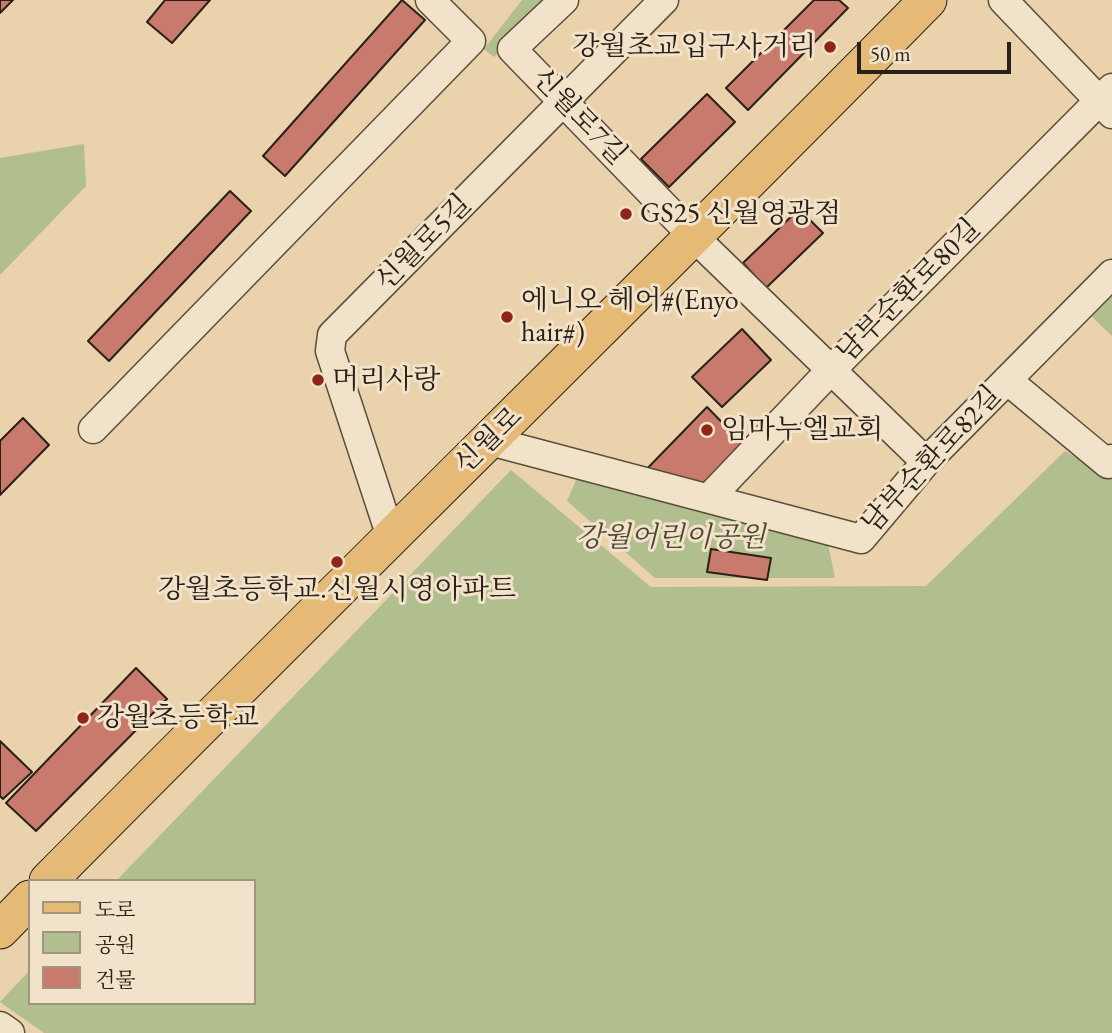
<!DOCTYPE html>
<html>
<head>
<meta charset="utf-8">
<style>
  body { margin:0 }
  #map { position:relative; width:1112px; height:1033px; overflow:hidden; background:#ead3ac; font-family:"EB Garamond","Noto Serif KR",serif }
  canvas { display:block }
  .legend { position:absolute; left:28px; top:879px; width:228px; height:126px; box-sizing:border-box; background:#f1e2c9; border:2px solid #a19582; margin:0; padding:9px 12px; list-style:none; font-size:21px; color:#292117 }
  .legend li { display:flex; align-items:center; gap:14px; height:35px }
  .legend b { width:35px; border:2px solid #a19582 }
  .scale { position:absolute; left:857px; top:42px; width:154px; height:32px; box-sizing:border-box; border:4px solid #292117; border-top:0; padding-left:9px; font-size:21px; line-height:24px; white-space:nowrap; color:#292117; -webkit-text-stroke:5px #f1e2c9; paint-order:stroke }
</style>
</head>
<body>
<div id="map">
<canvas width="1112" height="1033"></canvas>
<ul class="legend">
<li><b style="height:9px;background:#e5ba76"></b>도로</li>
<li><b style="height:19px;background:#b1be8e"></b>공원</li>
<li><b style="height:19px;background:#c87b6c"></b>건물</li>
</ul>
<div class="scale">50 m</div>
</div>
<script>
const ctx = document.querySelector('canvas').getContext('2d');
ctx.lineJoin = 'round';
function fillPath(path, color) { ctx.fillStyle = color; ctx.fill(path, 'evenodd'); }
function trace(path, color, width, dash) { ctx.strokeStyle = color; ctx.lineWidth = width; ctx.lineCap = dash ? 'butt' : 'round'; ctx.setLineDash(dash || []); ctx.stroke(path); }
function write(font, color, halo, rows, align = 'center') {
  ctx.font = font + ' "EB Garamond","Noto Serif KR",serif'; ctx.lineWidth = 6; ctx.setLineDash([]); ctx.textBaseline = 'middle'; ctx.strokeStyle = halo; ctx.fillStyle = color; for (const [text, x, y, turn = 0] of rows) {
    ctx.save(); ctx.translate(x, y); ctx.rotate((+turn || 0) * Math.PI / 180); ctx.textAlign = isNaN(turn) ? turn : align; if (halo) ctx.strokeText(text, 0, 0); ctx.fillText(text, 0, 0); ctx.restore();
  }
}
fillPath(new Path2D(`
  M522 0H554L494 57 484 49Z
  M84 144 86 186 0 275V158Z
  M1112 293V336L1090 315Z
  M1065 451 1112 478V1033H44L0 1002 30 970V1003H254V881H116L511 470 651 587 926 586Z
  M580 471 827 539 835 578H655L567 501Z`), '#b1be8e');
const building = new Path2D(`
  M0 0H13L0 13Z
  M165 0H210L172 43 147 22Z
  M402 0 425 20 285 176 263 156Z
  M814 0H839L848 8 748 110 726 88Z
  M707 94 735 122 669 187 641 159Z
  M230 191 251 211 109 361 88 341Z
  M799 209 823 233 766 288 743 263Z
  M742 329 771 360 722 407 692 377Z
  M707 407 751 452 709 496 638 478Z
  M23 418 49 445 0 495V441Z
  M711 549 771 558 767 580 707 572Z
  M136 668 167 699 36 831 6 803Z
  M0 741 32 772 3 799 0 796Z`);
fillPath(building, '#c87b6c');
trace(building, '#292117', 2);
const minor = new Path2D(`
  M564 0 512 49 695 238 926 462
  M1003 0 1112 114
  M1007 380 1108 464 1112 459
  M93 429 471 41 430 0
  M490 441 861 539 926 462 1112 274
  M709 498 831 370 1112 88
  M391 537 330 351 332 335 664 0
  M0 1026 10 1033`);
const major = new Path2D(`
  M48 881C340 585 637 296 928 0
  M0 930 30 899`);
trace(minor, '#594e3c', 31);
trace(major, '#292117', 39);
trace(minor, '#f1e2c9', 28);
trace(major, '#e5ba76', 37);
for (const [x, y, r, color] of [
  [830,47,7,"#8f2418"],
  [626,214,7,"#8f2418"],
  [507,317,7,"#8f2418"],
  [318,380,7,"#8f2418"],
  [707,430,7,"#8f2418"],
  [337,562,7,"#8f2418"],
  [83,718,7,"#8f2418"]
]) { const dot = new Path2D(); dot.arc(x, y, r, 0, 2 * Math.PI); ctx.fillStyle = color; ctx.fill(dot); trace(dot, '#f1e2c9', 2.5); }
write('28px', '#292117', '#f1e2c9', [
  ["강월초교입구사거리",816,47,"right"],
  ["GS25 신월영광점",640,214],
  ["에니오 헤어#(Enyo",521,301],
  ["hair#)",521,333],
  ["머리사랑",332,380],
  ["임마누엘교회",721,430],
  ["강월초등학교.신월시영아파트",337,590,"center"],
  ["강월초등학교",97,718]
], 'left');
write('28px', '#292117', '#f1e2c9', [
  ["신월로7길",579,117,46],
  ["신월로5길",424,243,-45],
  ["남부순환로80길",909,291,-45],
  ["신월로",489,441,-44],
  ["남부순환로82길",932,460,-47]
]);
write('italic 28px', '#4b4835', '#f1e2c9', [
  ["강월어린이공원",671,538]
]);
</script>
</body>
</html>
